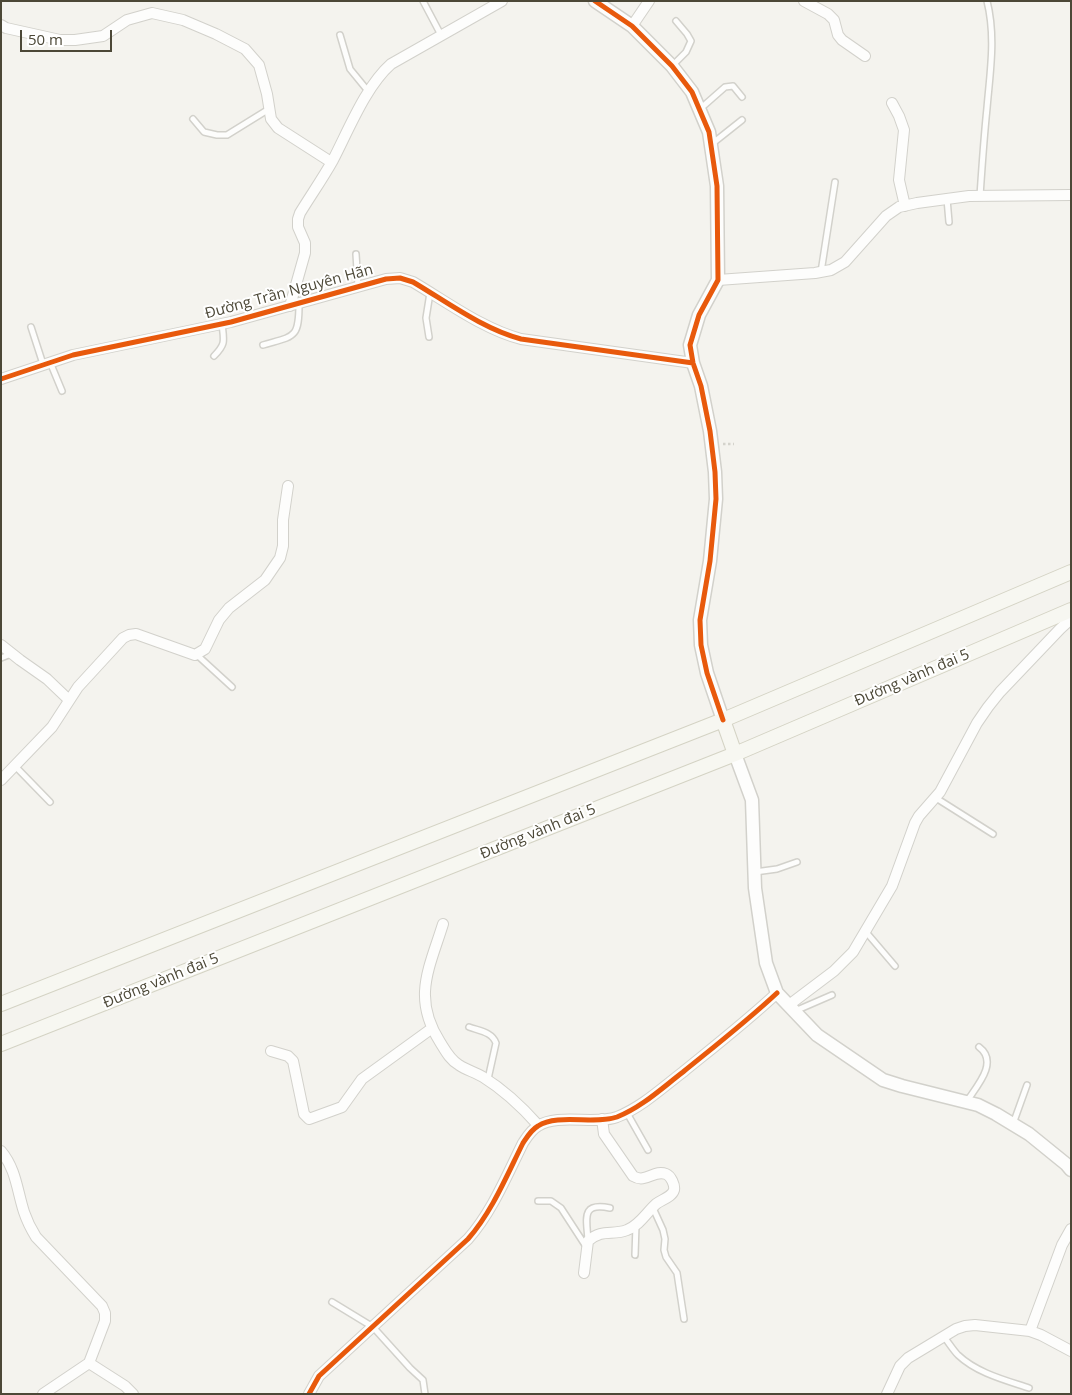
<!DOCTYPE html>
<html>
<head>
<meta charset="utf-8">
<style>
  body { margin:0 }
  #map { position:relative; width:1072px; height:1395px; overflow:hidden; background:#f4f3ee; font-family:"Open Sans",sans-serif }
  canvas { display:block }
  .frame { position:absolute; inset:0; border:2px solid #4c4837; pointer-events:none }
  .scale { position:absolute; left:20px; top:30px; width:92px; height:22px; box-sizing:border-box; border:2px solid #4c4837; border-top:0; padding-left:6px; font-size:15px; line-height:18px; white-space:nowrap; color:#4c4837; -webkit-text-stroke:4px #fff; paint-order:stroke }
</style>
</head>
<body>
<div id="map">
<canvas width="1072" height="1395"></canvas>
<div class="frame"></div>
<div class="scale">50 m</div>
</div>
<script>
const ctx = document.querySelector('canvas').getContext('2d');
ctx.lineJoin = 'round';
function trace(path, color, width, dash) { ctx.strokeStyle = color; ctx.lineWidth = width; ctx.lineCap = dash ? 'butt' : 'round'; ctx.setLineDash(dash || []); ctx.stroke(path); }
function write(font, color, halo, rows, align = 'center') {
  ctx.font = font + ' "Open Sans",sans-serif'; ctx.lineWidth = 4; ctx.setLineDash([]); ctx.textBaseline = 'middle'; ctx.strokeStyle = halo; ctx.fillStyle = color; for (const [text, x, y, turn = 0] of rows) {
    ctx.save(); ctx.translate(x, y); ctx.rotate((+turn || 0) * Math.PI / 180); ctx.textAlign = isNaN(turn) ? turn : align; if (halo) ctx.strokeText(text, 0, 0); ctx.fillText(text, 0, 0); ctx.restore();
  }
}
const service = new Path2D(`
  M423 1 441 35
  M340 35 350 69 368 91
  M672 66 686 52 691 41 687 34 676 21
  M700 109 725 87 733 86 742 97
  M193 119 204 132 217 135H227L269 109
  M713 143 742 120
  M980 196C982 166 984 137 987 108 990 72 996 37 987 1
  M947 199 949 222
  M356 254 358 286
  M821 272 835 182
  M31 327 43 364
  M429 337 426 318 430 293
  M263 345C294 336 299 339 299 304
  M214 356C226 344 224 341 222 324
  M50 362 62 391
  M197 655 232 687
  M1 658 11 654
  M15 766 50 802
  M936 798 993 834
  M755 872 777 869 797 862
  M866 932 895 966
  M795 1011 832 995
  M469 1027C480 1031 492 1032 496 1043L488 1079
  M967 1101C977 1086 999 1062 979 1047
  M627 1113 648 1150
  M1013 1124 1027 1085
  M538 1201H551L561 1208 587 1248
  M653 1208 663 1230 665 1239 664 1250 666 1257 677 1273 684 1319
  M588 1241C587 1219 580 1202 610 1208
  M635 1255 636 1225
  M332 1302 373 1327 410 1368 423 1380 425 1394
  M944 1337C949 1343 953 1350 958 1355 977 1373 1005 1380 1029 1388`);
const minor = new Path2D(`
  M804 1 828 14 834 20 838 35 842 40 865 56
  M1 25 6 28 60 40H75L103 36 127 20 152 13 183 20 216 34 245 49 259 65 267 94 271 119 278 128 331 162
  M632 26 649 1
  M892 103 899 116 904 130 899 180 905 206
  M718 280 815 273 831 270 845 262 886 216 899 207 917 203 969 196 1071 195
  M290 306 305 253V243L298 227V219L300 213C311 195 323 178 333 160 349 129 366 86 391 64L502 1
  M1 379 73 355 231 322 386 279 400 278 413 282C447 302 483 329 521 339L693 363
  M1 645 20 660 47 679 69 700
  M1 780 52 727 78 687 123 638 129 635 136 634 195 655 205 649 219 620 229 608 265 580 280 558 283 546V520L288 486
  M443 924C429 969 412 998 440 1042 445 1050 450 1060 459 1065 466 1070 475 1072 483 1077 504 1090 522 1107 538 1125
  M789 1005 834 971 853 952 892 886 915 823 919 816 940 792 977 723 988 707 1000 692 1060 629 1071 619
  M271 1051 288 1056 293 1061 304 1114 309 1119 342 1107 362 1079 431 1029
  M1 1151C16 1169 17 1190 24 1212 27 1221 31 1229 36 1237L102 1306 105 1313V1321L89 1363 43 1394
  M584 1273 588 1241C603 1228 612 1236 627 1230 639 1226 647 1212 656 1204 661 1200 672 1197 674 1190 675 1185 671 1176 666 1174 654 1169 646 1184 633 1176L604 1134 602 1119
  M1030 1331 1062 1245 1071 1229
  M89 1363 125 1386 133 1394
  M309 1394 319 1376 468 1239C492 1212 507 1175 523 1143 527 1137 531 1130 538 1126 558 1113 594 1125 617 1117 642 1107 662 1088 683 1072 715 1046 747 1021 777 993
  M887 1394 900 1366 908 1358 956 1329 965 1326 975 1325 1030 1331 1041 1335 1071 1351`);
const tertiary = new Path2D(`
  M595 1 632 26 672 66 692 92 709 132 717 186 718 280 699 315 690 345 693 363 701 386 710 431 715 472 716 499 710 561 700 620 701 645 707 673 723 720
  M735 754 752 800 755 888 766 963 777 993 817 1035 883 1080 902 1086 978 1105 996 1114 1029 1134 1066 1164 1071 1170`);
const secondary = new Path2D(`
  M723 720 735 754
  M1 1004 723 720 1071 572
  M1 1044 735 754 1071 610`);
trace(service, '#d2d1cb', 8);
trace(minor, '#d2d1cb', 12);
trace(tertiary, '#d2d1cb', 15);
trace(secondary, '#d4d3c4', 16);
trace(new Path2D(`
  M723 444H734`), '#d4d3cc', 2.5, [2.5, 2.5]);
trace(service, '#fdfdfc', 5);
trace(minor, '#fdfdfc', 10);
trace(tertiary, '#fdfdfc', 12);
trace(secondary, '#f7f7f1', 14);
trace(new Path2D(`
  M595 1 632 26 672 66 692 92 709 132 717 186 718 280 699 315 690 345 693 363 701 386 710 431 715 472 716 499 710 561 700 620 701 645 707 673 723 720
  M1 379 73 355 231 322 386 279 400 278 413 282C447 302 483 329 521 339L693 363
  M309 1394 319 1376 468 1239C492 1212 507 1175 523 1143 527 1137 531 1130 538 1126 558 1113 594 1125 617 1117 642 1107 662 1088 683 1072 715 1046 747 1021 777 993`), '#e8590c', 5);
write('15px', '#4c4837', '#fff', [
  ["Đường Trần Nguyên Hãn",289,292,-15],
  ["Đường vành đai 5",912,678,-23],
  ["Đường vành đai 5",538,832,-22],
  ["Đường vành đai 5",161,981,-22]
]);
</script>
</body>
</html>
